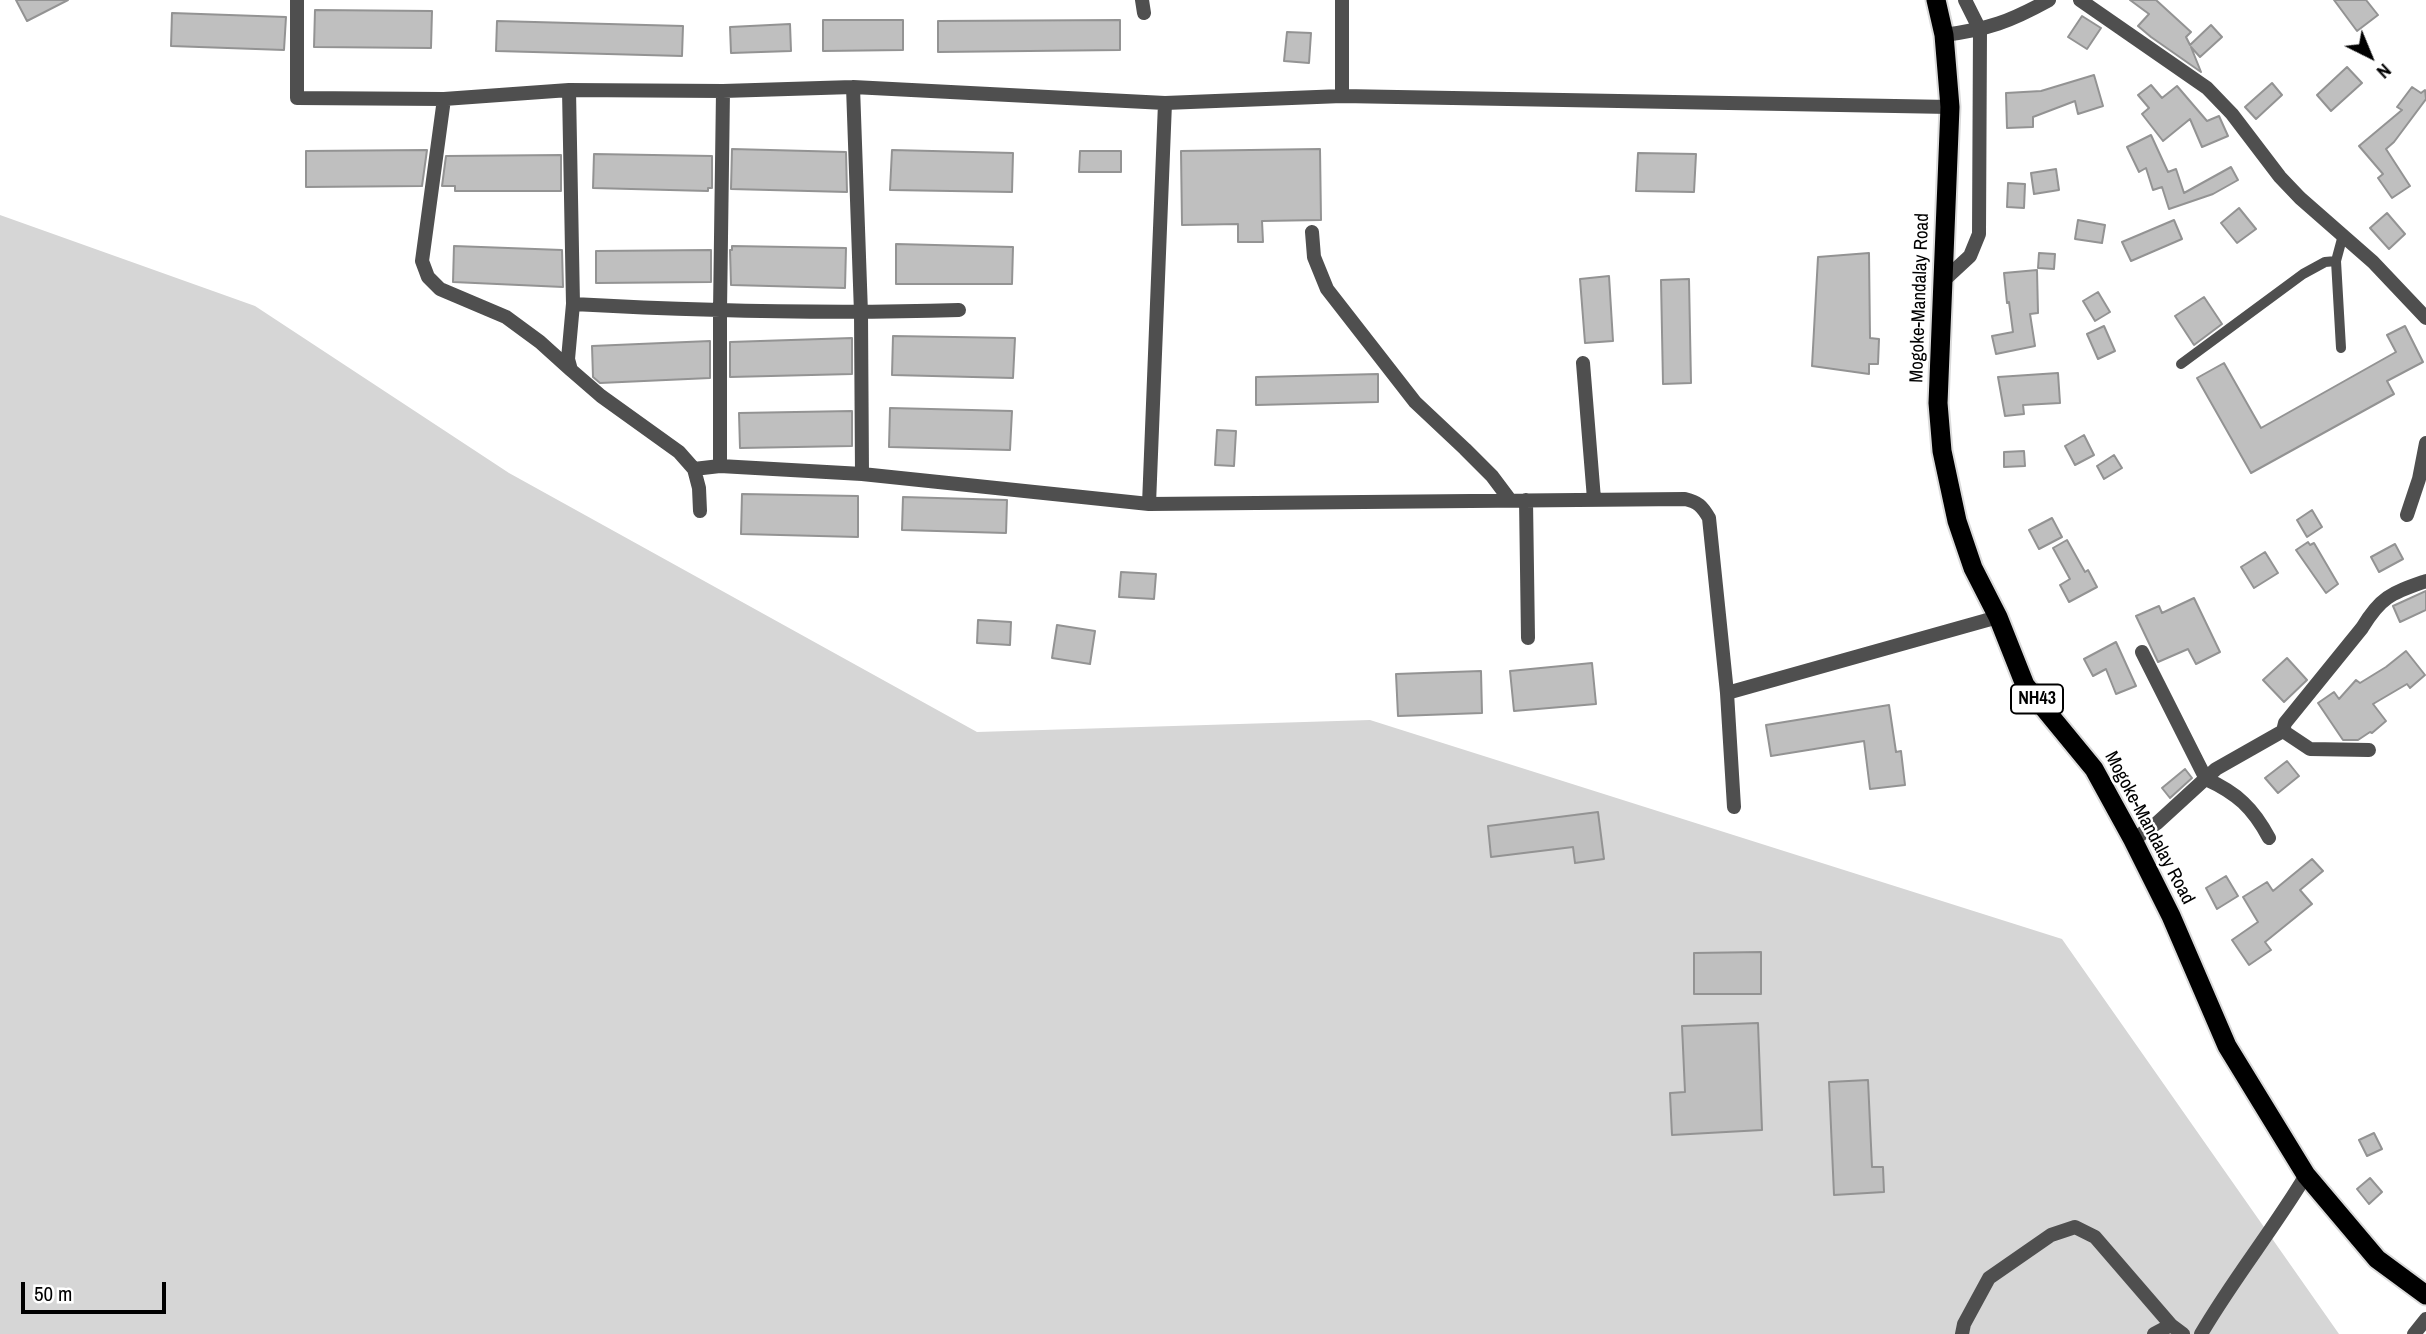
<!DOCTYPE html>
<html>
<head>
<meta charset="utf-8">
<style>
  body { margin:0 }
  #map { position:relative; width:2426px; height:1334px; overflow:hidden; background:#fff; font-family:"Archivo Narrow",sans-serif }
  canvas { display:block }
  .north { position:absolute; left:2335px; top:21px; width:70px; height:70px; -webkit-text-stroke:5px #fff; paint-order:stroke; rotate:137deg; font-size:19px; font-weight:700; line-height:28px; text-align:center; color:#000 }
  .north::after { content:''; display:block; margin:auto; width:24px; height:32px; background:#000; clip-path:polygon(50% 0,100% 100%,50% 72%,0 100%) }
  .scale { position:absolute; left:21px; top:1282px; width:145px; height:32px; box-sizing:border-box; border:4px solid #000; border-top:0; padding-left:9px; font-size:21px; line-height:24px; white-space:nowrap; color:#000; -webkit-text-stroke:5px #fff; paint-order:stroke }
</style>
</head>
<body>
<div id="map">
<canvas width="2426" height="1334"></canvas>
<div class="north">N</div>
<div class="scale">50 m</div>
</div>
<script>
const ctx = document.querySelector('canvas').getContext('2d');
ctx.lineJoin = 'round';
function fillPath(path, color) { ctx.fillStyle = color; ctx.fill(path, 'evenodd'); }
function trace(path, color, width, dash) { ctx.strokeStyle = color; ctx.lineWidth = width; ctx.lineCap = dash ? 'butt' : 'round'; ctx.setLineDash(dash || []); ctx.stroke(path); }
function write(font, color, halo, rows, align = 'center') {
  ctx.font = font + ' "Archivo Narrow",sans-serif'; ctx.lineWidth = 5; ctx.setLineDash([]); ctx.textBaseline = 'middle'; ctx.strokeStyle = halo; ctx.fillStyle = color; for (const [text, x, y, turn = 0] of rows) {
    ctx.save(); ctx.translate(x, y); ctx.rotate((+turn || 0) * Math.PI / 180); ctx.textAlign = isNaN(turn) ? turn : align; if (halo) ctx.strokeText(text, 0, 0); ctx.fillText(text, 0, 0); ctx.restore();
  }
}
fillPath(new Path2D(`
  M0 215 255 306 509 473 977 732 1370 720 2062 939 2339 1334H0Z`), '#d6d6d6');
const building = new Path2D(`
  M16 0H68L27 21Z
  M2130 0H2156L2191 32 2186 37 2190 45 2211 25 2222 37 2200 57 2191 47 2201 72 2151 37 2138 26 2149 14Z
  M2334 0H2366L2378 15 2357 31Z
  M315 10 432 11 431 48 314 47Z
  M172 13 286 17 284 50 171 46Z
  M2082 16 2101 28 2087 49 2068 37Z
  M823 20H903V50L823 51Z
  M1120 20V50L938 52V21Z
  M497 21 683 26 682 56 496 51Z
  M790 24 791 51 731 53 730 27Z
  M1287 32 1311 33 1309 63 1284 61Z
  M2347 67 2362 83 2331 111 2317 95Z
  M2094 75 2103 106 2078 114 2075 101 2033 117V127L2007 128 2006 93 2041 91Z
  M2272 83 2282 95 2256 119 2245 107Z
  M2151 85 2162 98 2177 86 2207 121 2219 116 2228 136 2202 147 2190 119 2163 141 2142 114 2149 108 2138 95Z
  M2412 87 2421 93 2425 90 2426 99 2394 142 2386 149 2410 186 2392 198 2378 178 2383 174 2359 146 2402 110 2397 107Z
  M2151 135 2168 172 2176 169 2184 193 2231 167 2238 180 2213 194 2169 209 2162 187 2153 190 2146 168 2139 172 2127 147Z
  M732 149 846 152 847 192 731 189Z
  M1320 149 1321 220 1262 221 1263 242H1238V224L1182 225 1181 151Z
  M427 150 422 186 306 187V151Z
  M892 150 1013 153 1012 192 890 190Z
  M1080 151H1121V172H1079Z
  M1638 153 1696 154 1694 192 1636 191Z
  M594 154 712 156V188H708V191L593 188Z
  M561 155V191H455V186H442L446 156Z
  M2056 169 2059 190 2034 194 2031 173Z
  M2008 183 2025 184 2024 208 2007 207Z
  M2239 208 2256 229 2237 243 2221 223Z
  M2387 213 2405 234 2389 249 2370 228Z
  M2078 220 2105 225 2102 243 2075 239Z
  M2174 220 2182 239 2131 261 2122 242Z
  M896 244 1013 247 1012 284H896Z
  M454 246 562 250 563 287 453 282Z
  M732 246 846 248 845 288 731 285 730 250H732Z
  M711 250V282L596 283V251Z
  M1869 253 1870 338 1879 339 1878 364H1869V374L1812 366 1818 257Z
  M2039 253 2055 254 2054 269 2038 268Z
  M2037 270 2038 313 2030 314 2035 346 1996 354 1992 336 2013 332 2009 302 2007 303 2004 273Z
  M1609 276 1613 341 1585 343 1580 279Z
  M1689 279 1691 383 1663 384 1661 280Z
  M2098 292 2110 312 2095 321 2083 301Z
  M2204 297 2222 324 2194 345 2175 316Z
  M2104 326 2115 351 2098 359 2087 334Z
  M2405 326 2423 362 2387 381 2394 394 2251 473 2197 378 2224 363 2261 428 2396 352 2387 335Z
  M893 336 1015 338 1013 378 892 375Z
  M852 338V374L730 377V342Z
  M710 341V378L600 383 593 377 592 346Z
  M2058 373 2060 403 2023 405 2024 414 2005 416 1998 377Z
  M1378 374V402L1256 405V377Z
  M890 408 1012 411 1010 450 889 447Z
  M852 411V446L740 448 739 413Z
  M1217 430 1236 431 1234 466 1215 465Z
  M2084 435 2094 455 2075 465 2065 446Z
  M2024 451 2025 466 2004 467V452Z
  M2114 455 2122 468 2104 479 2097 466Z
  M742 494 858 496V537L741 534Z
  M903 497 1007 500 1006 533 902 530Z
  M2312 510 2322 527 2307 537 2297 520Z
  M2052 518 2062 537 2039 549 2029 530Z
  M2067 540 2085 572 2088 570 2097 587 2069 602 2060 585 2070 579 2053 548Z
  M2308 542 2310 545 2314 543 2338 584 2326 593 2296 550Z
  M2395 544 2403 559 2379 572 2371 557Z
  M2265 552 2278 573 2254 588 2241 567Z
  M1121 572 1156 574 1154 599 1119 597Z
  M2426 591V610L2400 622 2393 606Z
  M2194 598 2220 652 2196 664 2188 649 2158 662 2136 616 2159 606 2162 613Z
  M978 620 1011 622 1010 645 977 643Z
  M1057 625 1095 631 1090 664 1052 658Z
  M2116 642 2136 686 2116 694 2106 669 2093 676 2084 659Z
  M2406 651 2425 675 2410 688 2407 684 2373 704 2386 721 2372 733 2370 732 2358 740H2343L2318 703 2334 692 2339 699 2356 680 2360 683 2386 667Z
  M2287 658 2307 680 2284 702 2263 680Z
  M1592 663 1596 704 1514 711 1510 671Z
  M1481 671 1482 713 1398 716 1396 674Z
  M1889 705 1896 752 1901 751 1905 785 1870 789 1864 741 1771 756 1766 725Z
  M2287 761 2299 776 2278 793 2265 778Z
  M2185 769 2192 778 2170 798 2162 788Z
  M1598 812 1604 859 1575 863 1573 847 1491 857 1488 826Z
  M2312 859 2323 871 2300 890 2312 904 2265 942 2271 950 2249 965 2232 940 2258 922 2243 897 2267 882 2273 891Z
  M2226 876 2238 896 2217 909 2206 888Z
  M1761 952V994H1694V953Z
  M1758 1023 1762 1130 1672 1135 1670 1093 1685 1092 1682 1026Z
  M1868 1080 1872 1167H1883L1884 1192 1834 1195 1829 1082Z
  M2374 1133 2382 1149 2367 1156 2359 1140Z
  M2370 1178 2382 1192 2369 1204 2357 1189Z`);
fillPath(building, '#bfbfbf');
trace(building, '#939393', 2);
const trunk = new Path2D(`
  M1936 0 1944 35 1950 107 1938 403 1942 451 1957 521 1973 568 1998 617 2025 685 2094 769 2133 840 2171 916 2227 1046 2306 1175 2377 1259 2426 1295`);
trace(trunk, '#dbdbdb', 23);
trace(new Path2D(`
  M2341 348 2336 261 2343 235
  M2181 364 2303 274 2325 262 2336 261`), '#4f4f4f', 10);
trace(new Path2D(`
  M297 0V98L444 99 569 90 723 91 853 87 1165 103 1342 96 1950 107
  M1142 0 1144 13
  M1342 0V96
  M2080 0 2207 88 2232 114 2280 177 2300 198 2373 262 2426 318
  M1944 35C1989 29 2009 22 2049 0
  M853 87 861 313 862 474
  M569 90 573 304 568 359 571 370 601 396 679 452 694 469 699 488 700 511
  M444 99 422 261 428 277 440 289 506 317 540 342 571 370
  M1312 232 1314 257 1327 289 1415 402 1465 449 1492 476 1510 500
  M1943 281 1970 256 1979 234 1980 30 1965 0
  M573 304C702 311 830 314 959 310
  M1583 363 1594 499
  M720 466V311L723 91
  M694 469 720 466 862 474 1149 504 1685 499C1698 502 1702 506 1709 518L1727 693 1998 617
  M1526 500 1528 638
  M1149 504 1165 103
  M2407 515 2419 479 2426 443
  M2142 652 2206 779C2237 793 2253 808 2269 838
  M1727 693 1734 807
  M2283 731 2310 749 2369 750
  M2133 840 2157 823 2216 769 2283 731 2285 723 2362 628C2381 596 2392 593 2426 581
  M1962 1334 1964 1324 1989 1278 2051 1235 2075 1227 2095 1237 2171 1325
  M2154 1334 2171 1325 2183 1334
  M2201 1334C2233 1279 2273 1230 2306 1175
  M2414 1334 2426 1319`), '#4f4f4f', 14);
trace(trunk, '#000', 19);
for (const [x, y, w] of [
  [2037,699,52]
]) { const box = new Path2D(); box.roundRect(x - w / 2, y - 14.5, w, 29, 5); ctx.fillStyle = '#fff'; ctx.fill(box); trace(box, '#000', 2); }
write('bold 18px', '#000', null, [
  ["NH43",2037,699]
]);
write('19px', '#000', '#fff', [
  ["Mogoke-Mandalay Road",1920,298,-88],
  ["Mogoke-Mandalay Road",2149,828,62]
]);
</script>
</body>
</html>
